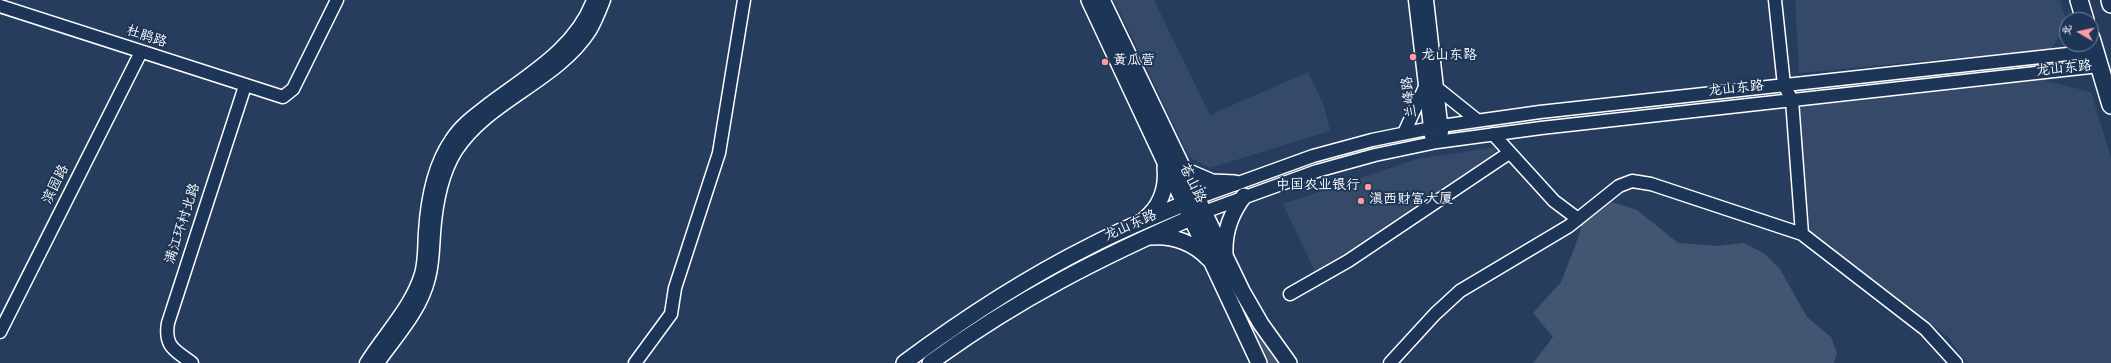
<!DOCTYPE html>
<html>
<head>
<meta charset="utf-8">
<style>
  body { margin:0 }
  #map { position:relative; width:2111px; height:363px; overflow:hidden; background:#263d5e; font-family:"Gochi Hand","LXGW WenKai TC",sans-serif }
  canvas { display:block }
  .north { position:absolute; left:2059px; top:12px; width:40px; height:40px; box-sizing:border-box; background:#1d3557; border:1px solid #77869a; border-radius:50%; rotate:279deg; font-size:11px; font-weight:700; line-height:16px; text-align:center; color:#fff }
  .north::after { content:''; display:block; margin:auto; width:14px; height:18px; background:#ff9aa2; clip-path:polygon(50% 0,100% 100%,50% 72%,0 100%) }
</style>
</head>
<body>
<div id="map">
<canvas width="2111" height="363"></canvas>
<div class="north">北</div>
</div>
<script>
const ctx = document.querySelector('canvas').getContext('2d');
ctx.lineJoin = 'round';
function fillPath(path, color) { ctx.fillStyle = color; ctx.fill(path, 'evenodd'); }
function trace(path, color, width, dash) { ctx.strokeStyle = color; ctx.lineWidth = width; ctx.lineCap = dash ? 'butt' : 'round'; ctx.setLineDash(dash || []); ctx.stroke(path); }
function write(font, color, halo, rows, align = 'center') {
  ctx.font = font + ' "Gochi Hand","LXGW WenKai TC",sans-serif'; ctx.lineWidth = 4; ctx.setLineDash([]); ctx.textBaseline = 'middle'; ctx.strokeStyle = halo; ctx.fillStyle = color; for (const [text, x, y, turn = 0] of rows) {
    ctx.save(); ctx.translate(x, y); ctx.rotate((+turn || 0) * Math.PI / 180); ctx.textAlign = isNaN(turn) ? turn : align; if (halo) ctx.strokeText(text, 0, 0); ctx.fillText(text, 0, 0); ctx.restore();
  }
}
fillPath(new Path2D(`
  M1114 0H1154L1210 115 1308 72 1324 106 1330 131 1210 168 1189 157Z
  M1795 0H2060L2067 25 2051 49 1799 73Z
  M2043 80 2091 92 2111 158V363H1967L1948 337 1807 231 1798 107Z
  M1496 147 1495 156 1317 276 1283 204 1417 159Z`), '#344a68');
fillPath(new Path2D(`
  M1612 202 1637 210 1678 243 1717 246 1744 243 1765 254 1780 269 1807 317 1831 337 1837 353 1834 363H1533L1553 337 1533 313 1561 282 1577 241 1582 224Z
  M1218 259 1281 363H1265Z`), '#425672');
const minor = new Path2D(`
  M1415 0 1431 136
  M1427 0 1442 132
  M1775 0 1784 85 1792 100 1802 234
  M0 6 283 97 293 89 337 0
  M1437 88 1477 120
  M1404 133 1425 87
  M1493 134 1554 201 1578 219
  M1197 198 1313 156 1372 140 1441 126 1540 112 2095 51
  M1204 212 1317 171 1375 155 1437 142 1541 128 2099 66
  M1290 294 1348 261 1509 153
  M0 332 141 52
  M192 363C175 350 164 347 168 323L245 86
  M366 363C384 334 411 307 421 274 425 260 424 246 425 232 427 200 433 166 451 140 461 124 476 114 490 103 529 74 576 47 593 0
  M378 363C397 336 421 311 429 278 433 263 433 248 434 233 436 205 441 175 456 151 489 100 557 82 590 31 596 21 600 10 604 0
  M635 363 671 314 675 288 719 153 744 0
  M1390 363 1435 314 1460 291 1569 226 1619 186 1632 181 1651 184 1802 234 1925 329 1956 363`);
const major = new Path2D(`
  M1089 0 1259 363
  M1102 0 1242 291 1261 324 1289 363
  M1184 170 1212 182 1235 183
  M1145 219C1161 206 1167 187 1165 167
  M1151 237C1173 235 1194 243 1209 259
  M1225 254C1224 233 1231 213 1244 196
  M904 363C963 319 1026 278 1092 245 1125 228 1159 214 1193 200
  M930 363C1016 300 1102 256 1200 214`);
const highway = new Path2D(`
  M2079 0 2085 20
  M2110 0 2111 4
  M2091 38 2111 105`);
trace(minor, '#fff', 15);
trace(major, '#fff', 18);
trace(highway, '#fff', 20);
trace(minor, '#1d3557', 12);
trace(major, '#1d3557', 15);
trace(highway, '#1d3557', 17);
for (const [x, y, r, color] of [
  [1413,57,4,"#ff9aa2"],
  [1105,62,4,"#ff9aa2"],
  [1368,187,4,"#ff9aa2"],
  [1361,201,4,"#ff9aa2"]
]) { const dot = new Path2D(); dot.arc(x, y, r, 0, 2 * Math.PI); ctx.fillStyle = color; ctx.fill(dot); trace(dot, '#1d3557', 1.5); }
write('14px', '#fff', '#1d3557', [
  ["杜鹃路",146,38,18],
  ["龙山东路",2064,70,-6],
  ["龙山东路",1736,90,-6],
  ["兰峰路",1411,97,-97],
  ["苍山路",1191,184,64],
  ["滨园路",57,185,-63],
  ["满江环村北路",184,224,-72],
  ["龙山东路",1131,227,-24]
]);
write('14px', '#fff', '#1d3557', [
  ["龙山东路",1421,57],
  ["黄瓜营",1113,62],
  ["中国农业银行",1360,187,"right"],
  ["滇西财富大厦",1369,201]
], 'left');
</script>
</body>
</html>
